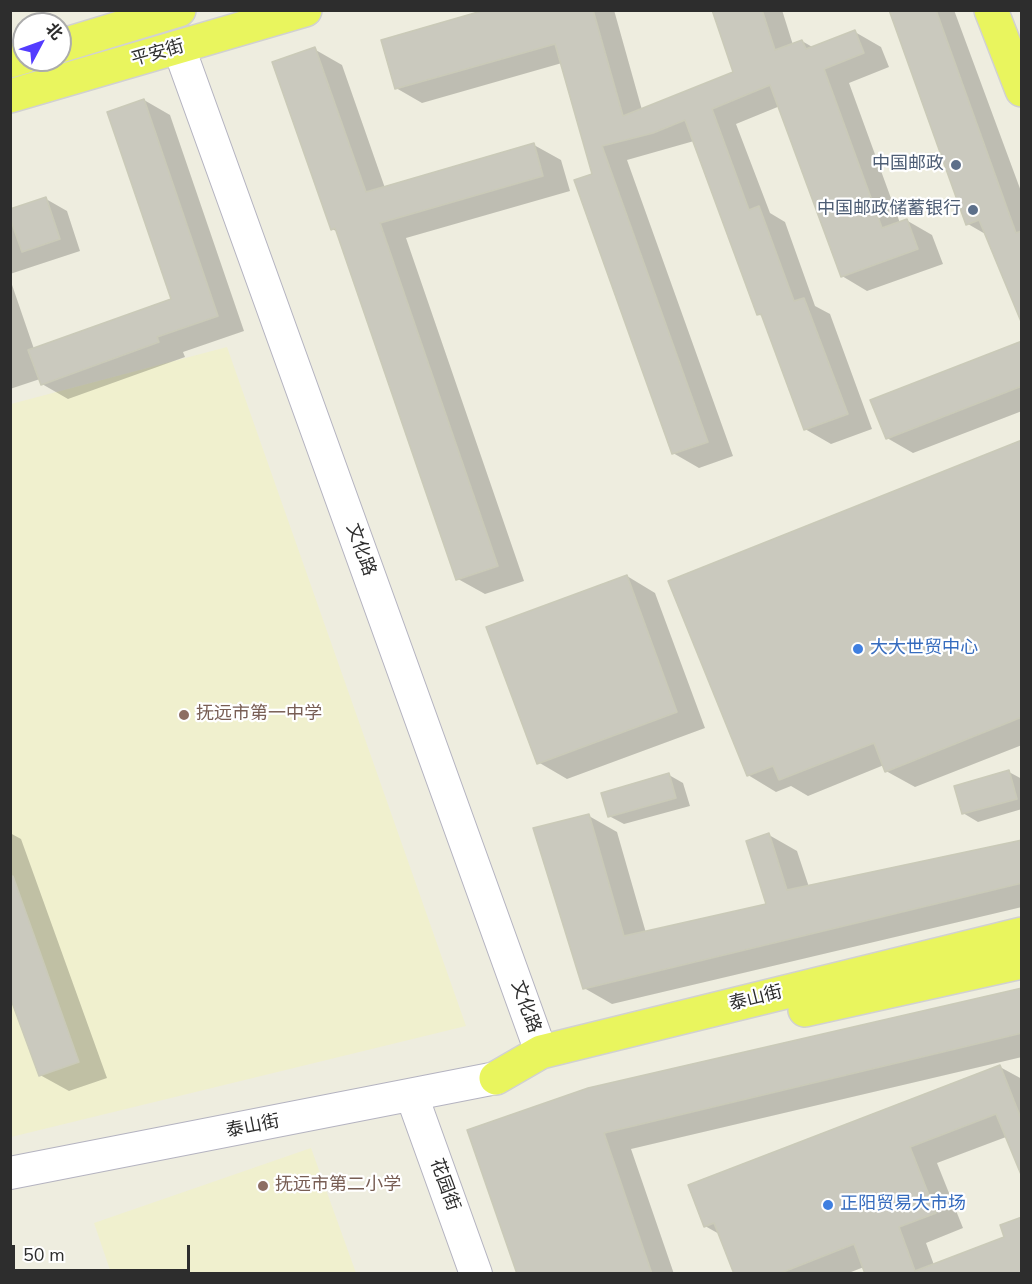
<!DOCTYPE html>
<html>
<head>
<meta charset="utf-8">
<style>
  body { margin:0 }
  #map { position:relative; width:1032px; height:1284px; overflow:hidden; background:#eeeddf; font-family:"Nunito Sans","Noto Sans SC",sans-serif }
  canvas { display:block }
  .frame { position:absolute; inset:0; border:12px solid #2d2d2d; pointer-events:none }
  .north { position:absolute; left:12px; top:12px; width:60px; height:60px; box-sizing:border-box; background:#fff; border:2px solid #ababab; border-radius:50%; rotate:49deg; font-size:16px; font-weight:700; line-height:24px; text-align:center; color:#2d2d2d }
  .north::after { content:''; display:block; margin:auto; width:21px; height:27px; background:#543cff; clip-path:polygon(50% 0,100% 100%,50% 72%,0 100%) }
  .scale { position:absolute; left:12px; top:1245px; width:178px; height:27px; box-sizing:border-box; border:3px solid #2d2d2d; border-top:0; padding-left:8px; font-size:18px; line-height:21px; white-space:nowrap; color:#2d2d2d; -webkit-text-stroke:4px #fff; paint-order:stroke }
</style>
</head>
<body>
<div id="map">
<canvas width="1032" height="1284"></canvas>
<div class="frame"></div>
<div class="north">北</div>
<div class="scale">50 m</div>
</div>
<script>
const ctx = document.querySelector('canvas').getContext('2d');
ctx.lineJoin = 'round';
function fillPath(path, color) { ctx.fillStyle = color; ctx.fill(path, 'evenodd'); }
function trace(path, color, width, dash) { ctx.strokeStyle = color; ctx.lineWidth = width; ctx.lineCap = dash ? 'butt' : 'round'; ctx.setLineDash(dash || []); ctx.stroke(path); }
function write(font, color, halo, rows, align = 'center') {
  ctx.font = font + ' "Nunito Sans","Noto Sans SC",sans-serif'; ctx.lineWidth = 4.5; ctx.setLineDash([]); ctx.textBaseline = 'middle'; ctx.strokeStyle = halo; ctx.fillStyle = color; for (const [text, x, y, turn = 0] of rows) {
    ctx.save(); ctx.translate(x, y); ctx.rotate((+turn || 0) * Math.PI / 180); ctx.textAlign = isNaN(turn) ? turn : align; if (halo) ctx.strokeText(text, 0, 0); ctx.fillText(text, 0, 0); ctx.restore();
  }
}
fillPath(new Path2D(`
  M227 347 466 1026 11 1137V404Z
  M311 1148 356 1273H111L94 1223Z`), '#f0f0ce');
fillPath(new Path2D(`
  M491 10H614L642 110 735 73 714 10H782L793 45 802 41 814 48 855 32 881 47 889 67 849 83 900 223 906 220 932 235 943 264 867 291 842 276 780 106 736 124 770 213 785 222 815 306 830 314 872 429 831 444 805 429 764 317 758 314 694 141 627 160 733 456 699 468 673 453 562 63 422 103 396 88Z
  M892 10H954L1022 194V323L987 235 968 224Z
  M314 49 342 65 385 188 534 145 561 160 570 191 406 238 524 581 485 594 458 579 338 232 332 229Z
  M144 100 170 115 244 331 183 352 185 357 68 399 42 384 40 379 10 389V279L34 349 173 300Z
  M46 199 67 211 80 251 10 274V211Z
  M1022 343V411L913 453 887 438Z
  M1022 441V745L915 787 886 771 884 765 808 796 791 786 776 792 748 775Z
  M627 576 655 593 705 728 567 779 538 762Z
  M1009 772 1022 779V809L978 822 963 813Z
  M669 775 683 783 690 806 624 824 609 816Z
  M589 816 617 832 646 933 768 905 769 835 797 851 809 887 1022 841V907L612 1004 584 988Z
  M10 833 21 839 107 1078 69 1091 40 1075 10 992Z
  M1022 990V1057L631 1149 674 1274H518L469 1130Z
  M1000 1067 1022 1079V1173L1006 1137 937 1163 963 1228 926 1243 934 1265 1006 1238 1022 1274H866L864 1267 846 1274H736L721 1235 705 1226Z`), '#0003');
const building = new Path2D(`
  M485 10H593L623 116 733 72 712 10H762L775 50 802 40 806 49 855 30 864 53 824 69 882 228 907 219 918 249 841 277 770 85 712 109 749 210 759 206 794 301 804 298 848 414 804 430 761 314 757 315 685 120 653 133 602 146 708 442 672 454 574 180 592 174 555 44 395 89 381 40Z
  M889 10H936L1016 233 1022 231V324L979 220 966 225Z
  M315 47 366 192 534 143 543 176 380 223 498 566 456 580 335 228 331 230 272 62Z
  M144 99 218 316 157 337 159 342 41 385 28 350 171 299 107 112Z
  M46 197 60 239 22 252 10 218V209Z
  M1022 341V386L886 439 870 400Z
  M1022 440V717L885 772 874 743 779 780 773 766 747 776 668 581Z
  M627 575 677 712 537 764 486 627Z
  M1009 770 1017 799 962 814 954 786Z
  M669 773 676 798 608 817 601 793Z
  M589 814 624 936 766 904 746 841 769 833 787 890 1022 840V883L583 989 533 828Z
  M13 876 79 1062 39 1076 10 997V877Z
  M1022 988V1033L604 1133 652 1274H517L467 1130 588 1088Z
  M1000 1065 1022 1121V1177L996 1114 910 1147 936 1213 899 1227 915 1271 1004 1237 1000 1225 1022 1217V1274H865L854 1244 778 1274H734L714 1223 704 1227 688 1185Z`);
fillPath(building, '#cac9be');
trace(building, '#cacab8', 1.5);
const minor = new Path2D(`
  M179 48 541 1052
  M412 1096 476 1274
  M10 1173 496 1078`);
const major = new Path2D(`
  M991 10 1022 90
  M60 46 179 10
  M10 61 24 57
  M10 96 305 10
  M805 1010 1022 962
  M496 1078 541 1052 1022 934`);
trace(minor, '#b4b3c0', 34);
trace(major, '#d1d1d1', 36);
trace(minor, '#fff', 32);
trace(major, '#e9f55e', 33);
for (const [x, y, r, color] of [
  [956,165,6,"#5c6f8a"],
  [973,210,6,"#5c6f8a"],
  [858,649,6,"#3f7fe0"],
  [184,715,6,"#8d6e63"],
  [263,1186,6,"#8d6e63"],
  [828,1205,6,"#3f7fe0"]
]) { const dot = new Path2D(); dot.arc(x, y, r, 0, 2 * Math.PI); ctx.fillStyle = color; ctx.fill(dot); trace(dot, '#fff', 2); }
write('18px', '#2d2d2d', '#fff', [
  ["平安街",158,54,-16],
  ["文化路",360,550,70],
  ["泰山街",756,999,-14],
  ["文化路",525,1007,70],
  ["泰山街",253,1127,-11],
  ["花园街",444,1185,70]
]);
write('18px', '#4e5e75', '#fff', [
  ["中国邮政",944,165],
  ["中国邮政储蓄银行",961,210]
], 'right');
write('18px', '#366cbe', '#fff', [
  ["大大世贸中心",870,649],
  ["正阳贸易大市场",840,1205]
], 'left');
write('18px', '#785e54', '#fff', [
  ["抚远市第一中学",196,715],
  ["抚远市第二小学",275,1186]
], 'left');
</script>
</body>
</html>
